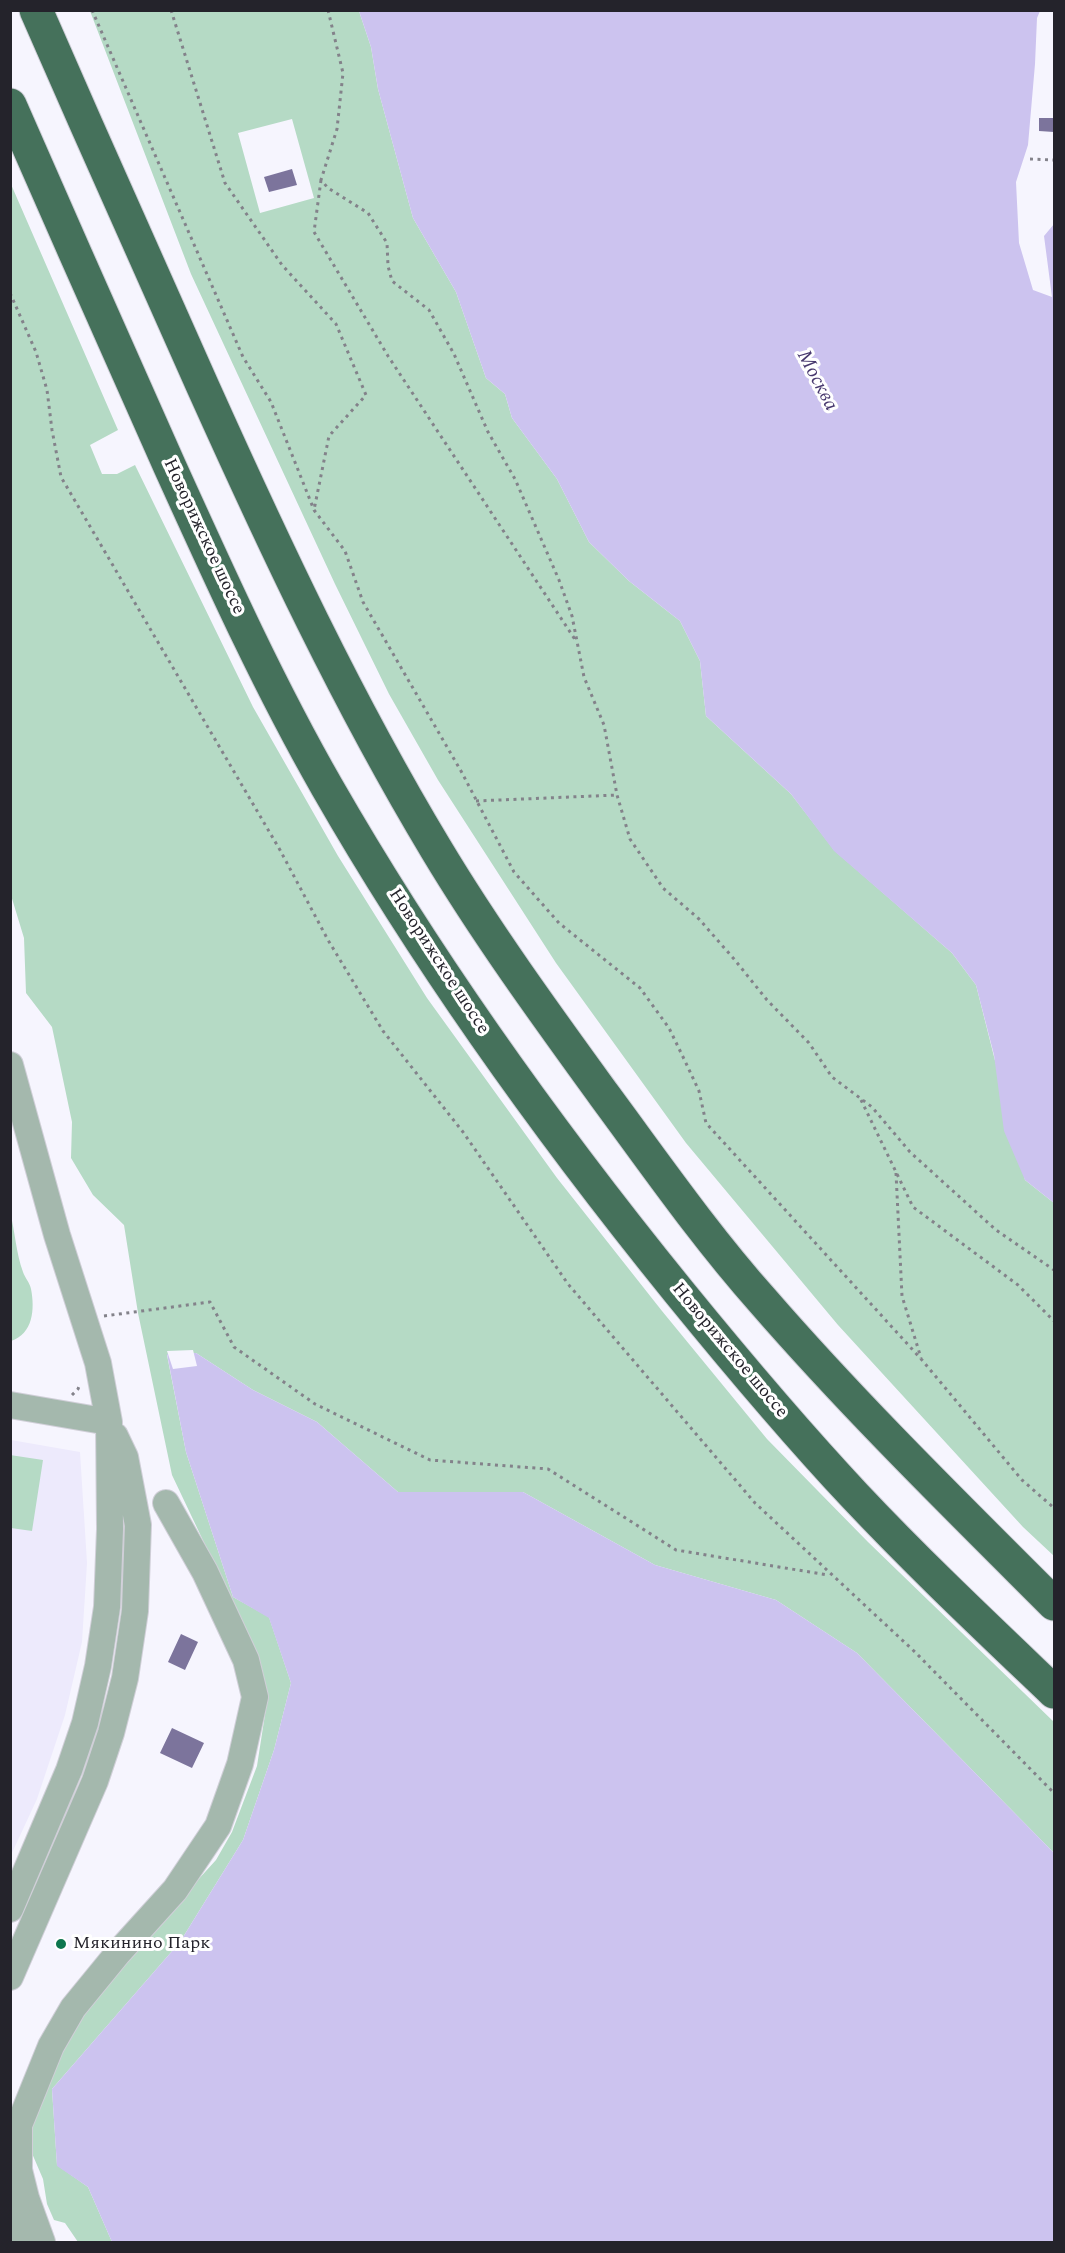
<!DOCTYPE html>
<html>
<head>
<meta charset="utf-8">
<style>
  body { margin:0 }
  #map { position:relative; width:1065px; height:2253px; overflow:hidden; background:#f6f5fe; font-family:Spectral,serif }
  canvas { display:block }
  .frame { position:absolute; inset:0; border:12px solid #24232b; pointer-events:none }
</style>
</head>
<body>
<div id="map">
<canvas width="1065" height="2253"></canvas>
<div class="frame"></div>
</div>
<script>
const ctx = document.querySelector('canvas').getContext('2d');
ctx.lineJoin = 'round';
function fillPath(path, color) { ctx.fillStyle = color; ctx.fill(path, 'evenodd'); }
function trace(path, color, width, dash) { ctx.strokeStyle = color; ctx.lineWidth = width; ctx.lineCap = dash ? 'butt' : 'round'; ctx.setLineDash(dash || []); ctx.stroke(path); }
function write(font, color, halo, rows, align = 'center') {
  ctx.font = font + ' Spectral,serif'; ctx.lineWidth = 6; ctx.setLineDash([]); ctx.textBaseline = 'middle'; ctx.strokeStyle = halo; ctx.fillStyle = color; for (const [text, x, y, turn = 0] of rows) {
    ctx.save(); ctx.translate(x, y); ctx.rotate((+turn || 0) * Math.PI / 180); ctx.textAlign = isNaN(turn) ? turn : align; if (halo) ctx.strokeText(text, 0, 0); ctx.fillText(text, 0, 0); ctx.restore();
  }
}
fillPath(new Path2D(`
  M11 1440 80 1452 87 1563 82 1642 65 1715 37 1799 11 1855Z`), '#edeafc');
fillPath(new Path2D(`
  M90 11H359L371 47 378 89 413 218 456 292 486 378 505 394 512 418 557 479 589 542 629 581 680 621 700 661 706 716 791 794 835 851 952 953 976 985 1025 1180 1054 1203V1556L1023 1527 838 1325 686 1143 556 963 438 780 389 694 335 584 191 274ZM292 119 314 198 260 213 238 133Z
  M10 182 118 430 90 445 102 474H117L135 465 253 707 338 856 427 998 557 1178 662 1311 767 1439 868 1542 1054 1722V1853L857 1653 776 1600 655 1565 523 1492H398L317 1422 253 1390 196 1353 167 1355 186 1452 233 1597 269 1617 291 1683 274 1750 243 1840 180 1942 52 2089 57 2165 88 2187 112 2242H78L65 2223 54 2220 47 2204 43 2179 31 2151 32 2113 61 2041 165 1916 216 1860 232 1832 257 1766 268 1695 237 1612 172 1475 138 1313 124 1225 93 1195 71 1158 72 1122 52 1027 26 993 24 938 10 892Z
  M10 1212C15 1231 16 1253 23 1272 25 1278 30 1283 31 1289 35 1309 33 1334 11 1341Z
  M10 1455 43 1460 32 1531 11 1528Z`), '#b5dac5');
fillPath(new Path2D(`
  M359 11H1040L1037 18 1035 64 1028 145 1016 182 1019 243 1033 290 1052 297 1044 236 1054 224V1203L1025 1180 1004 1131 994 1055 976 985 952 953 834 851 791 794 706 716 700 661 680 621 629 581 589 542 557 479 512 418 505 394 486 378 456 292 413 218 378 89 371 47Z
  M196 1353 253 1390 317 1422 398 1492H523L655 1565 776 1600 857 1653 1054 1853V2242H112L88 2187 57 2166 52 2089 180 1942 243 1840 274 1750 291 1683 269 1618 233 1597 186 1452 167 1354Z`), '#ccc3ef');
fillPath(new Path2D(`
  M193 1350 197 1366 173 1369 167 1351Z`), '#f6f5fe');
fillPath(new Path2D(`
  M1039 118H1054V132L1039 131Z
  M292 169 297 185 269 192 264 177Z
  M181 1634 198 1642 185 1670 168 1662Z
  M172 1728 204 1743 192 1768 160 1753Z`), '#7c749c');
const minor = new Path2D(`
  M10 1065 57 1235 98 1363 109 1422 110 1529 107 1607 98 1666 85 1723 69 1770 10 1909
  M10 1405 109 1422
  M10 1977 95 1781 111 1733 125 1678 135 1611 138 1525 125 1457 115 1436
  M16 2242 24 2225 18 2200
  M42 2242 26 2198 19 2170V2125L51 2046 73 2008 118 1953 175 1890 218 1826 240 1764 255 1697 246 1660 205 1572 166 1503`);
const highway = new Path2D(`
  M36 10C91 136 147 262 203 387 274 545 347 701 436 849 487 934 546 1015 604 1095 655 1164 705 1236 762 1300 854 1406 955 1505 1054 1604
  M10 105C63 226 116 346 170 467 219 575 268 684 327 787 429 965 550 1133 679 1292 736 1362 794 1431 855 1496 919 1564 987 1628 1054 1692`);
trace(minor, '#d0cfd8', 28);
trace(highway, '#d0cfd8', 35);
trace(new Path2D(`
  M92 10 243 357 271 402 314 510 345 551 363 602 461 771 514 872 559 923 640 988 669 1028 685 1061 699 1091 706 1123 922 1360 1022 1480 1054 1508
  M171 10 225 183 282 265 336 324 366 395 329 436 314 510
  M328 10 343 73 337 129 321 180 328 188 368 213 387 243 388 266 392 281 429 310 454 354 488 432 515 479 559 580 572 616 584 677 604 725 617 795 630 839 663 888 699 919 734 959 767 1000 809 1043 832 1077 872 1107 910 1152 996 1230 1054 1270
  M1030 159 1054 160
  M321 180 314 232 388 356 576 641
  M10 293 36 352 47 390 52 430 61 477 280 850 328 940 383 1031 463 1132 568 1284 755 1503 915 1652 1054 1793
  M476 801 617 795
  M861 1100 913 1207 1018 1285 1054 1321
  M896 1173 902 1296 921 1358
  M104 1316 210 1302 234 1347 315 1404 430 1460 548 1469 676 1550 828 1575
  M72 1395 78 1389 80 1384`), '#83828a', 3, [3, 4.5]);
trace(minor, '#a4b8ad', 26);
trace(highway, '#45715b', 33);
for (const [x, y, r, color] of [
  [61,1944,6,"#0d764e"]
]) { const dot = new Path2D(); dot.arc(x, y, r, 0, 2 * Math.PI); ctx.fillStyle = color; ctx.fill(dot); trace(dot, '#fff', 2); }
write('18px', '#24232b', '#fff', [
  ["Новорижское шоссе",203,537,65],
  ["Новорижское шоссе",438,962,57],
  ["Новорижское шоссе",729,1351,50]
]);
write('18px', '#24232b', '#fff', [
  ["Мякинино Парк",73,1944]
], 'left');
write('italic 20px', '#47386e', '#fff', [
  ["Москва",816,381,62]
]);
</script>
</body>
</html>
